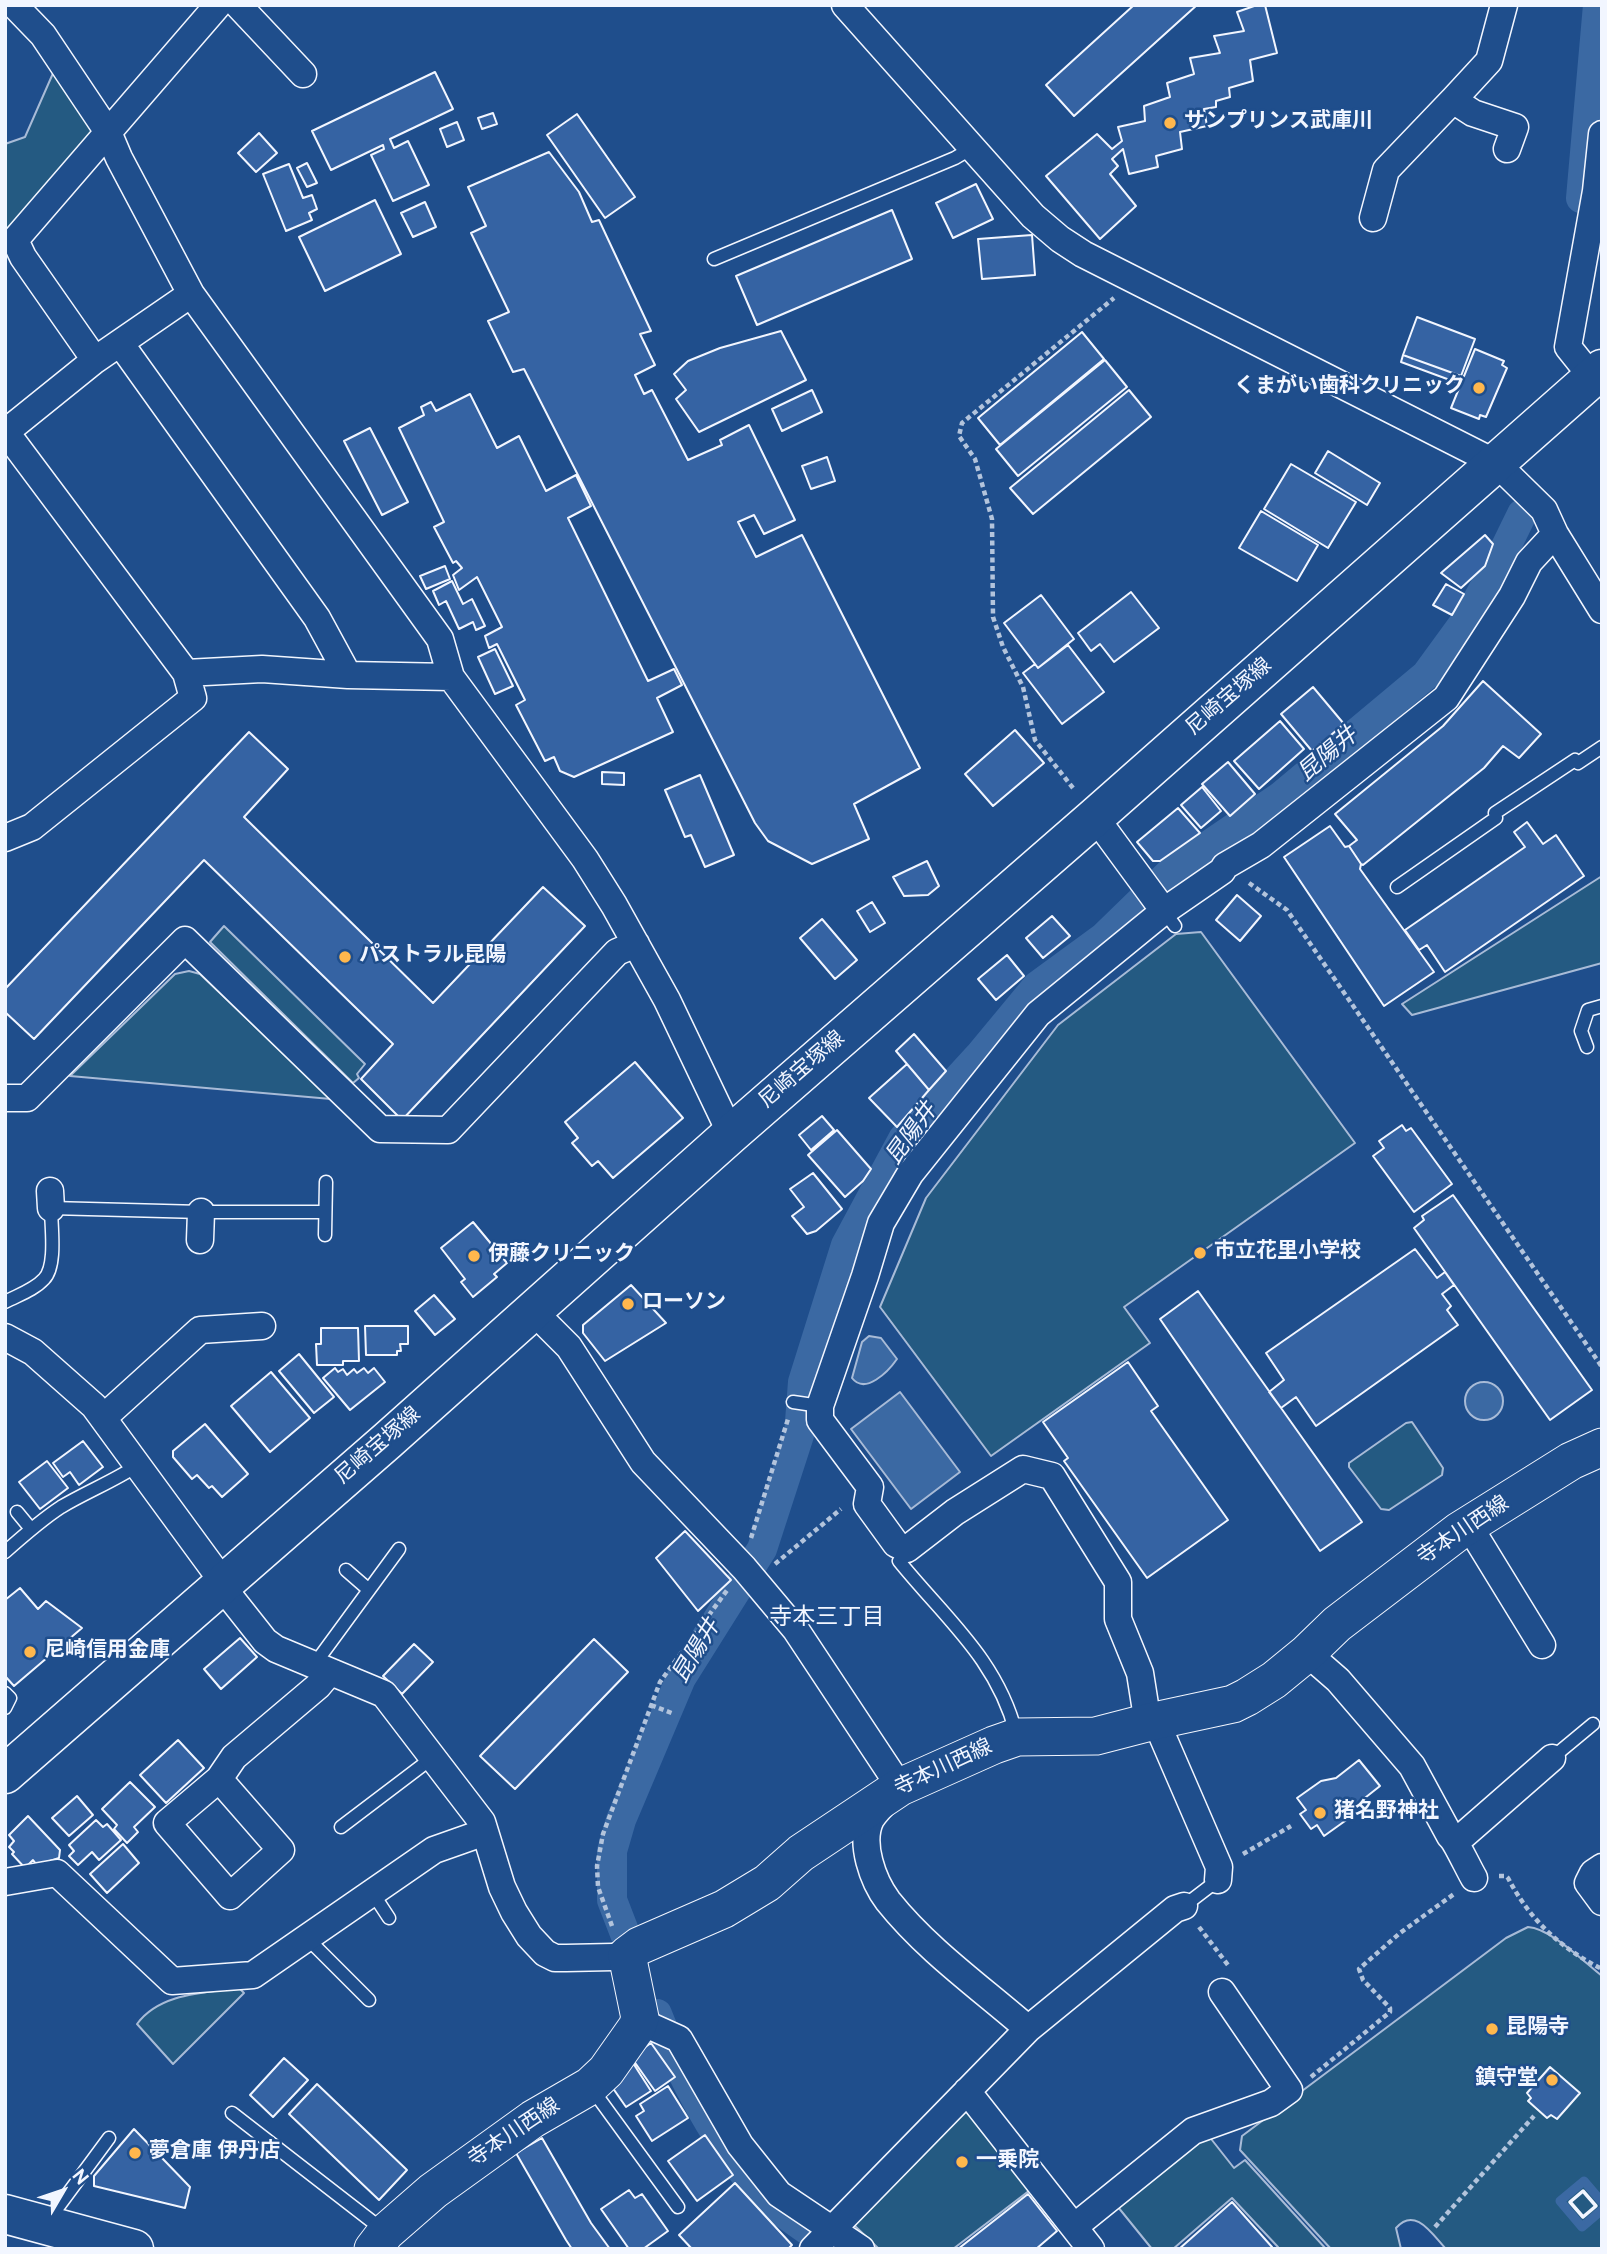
<!DOCTYPE html>
<html>
<head>
<meta charset="utf-8">
<style>
  body { margin:0 }
  #map { position:relative; width:1607px; height:2254px; overflow:hidden; background:#1f4e8c; font-family:Overpass,sans-serif }
  canvas { display:block }
  .frame { position:absolute; inset:0; border:7px solid #f2f6ff; pointer-events:none }
  .north { position:absolute; left:28px; top:2156px; width:70px; height:70px; -webkit-text-stroke:5px #1f4e8c; paint-order:stroke; rotate:51deg; font-size:19px; font-weight:700; line-height:28px; text-align:center; color:#f2f6ff }
  .north::after { content:''; display:block; margin:auto; width:24px; height:32px; background:#f2f6ff; clip-path:polygon(50% 0,100% 100%,50% 72%,0 100%) }
</style>
</head>
<body>
<div id="map">
<canvas width="1607" height="2254"></canvas>
<div class="frame"></div>
<div class="north">N</div>
</div>
<script>
const ctx = document.querySelector('canvas').getContext('2d');
ctx.lineJoin = 'round';
function fillPath(path, color) { ctx.fillStyle = color; ctx.fill(path, 'evenodd'); }
function trace(path, color, width, dash) { ctx.strokeStyle = color; ctx.lineWidth = width; ctx.lineCap = dash ? 'butt' : 'round'; ctx.setLineDash(dash || []); ctx.stroke(path); }
function write(font, color, halo, rows, align = 'center') {
  ctx.font = font + ' Overpass,"Noto Sans JP",sans-serif'; ctx.lineWidth = 5; ctx.setLineDash([]); ctx.textBaseline = 'middle'; ctx.strokeStyle = halo; ctx.fillStyle = color; for (const [text, x, y, turn = 0] of rows) {
    ctx.save(); ctx.translate(x, y); ctx.rotate((+turn || 0) * Math.PI / 180); ctx.textAlign = isNaN(turn) ? turn : align; if (halo) ctx.strokeText(text, 0, 0); ctx.fillText(text, 0, 0); ctx.restore();
  }
}
const green = new Path2D(`
  M54 71 95 128 5 233V144L25 137Z
  M1602 876V963L1412 1015 1402 1004Z
  M224 926 365 1064 357 1074 359 1078 353 1083 210 942Z
  M1201 932 1355 1143 1124 1307 1150 1343 991 1456 880 1307 926 1198 1058 1025 1176 934Z
  M189 971 200 974 331 1099 70 1076 175 974Z
  M1412 1422 1443 1468 1442 1475 1389 1510 1381 1509 1349 1467V1463L1406 1423Z
  M1528 1927C1550 1928 1584 1962 1602 1976V2249H1446C1432 2234 1415 2206 1396 2228L1401 2249H1331L1240 2150 1242 2136 1506 1938Z
  M239 1988 244 1993 173 2064 137 2024C160 1993 204 1993 239 1988Z
  M965 2106 1034 2187 953 2249H879L854 2225Z
  M1208 2135 1234 2168 1245 2160 1326 2249H1276L1278 2247 1232 2198 1173 2249H1152L1118 2207Z`);
fillPath(green, '#245a82');
trace(green, '#a8bbd7', 2);
const water = new Path2D(`
  M869 1336 881 1338 897 1359C888 1372 865 1395 852 1378L862 1342Z
  M1465 1401a19 19 0 1 1 38 0a19 19 0 1 1-38 0Z
  M900 1392 960 1472 911 1509 851 1429Z`);
fillPath(water, '#3b69a3');
trace(water, '#a8bbd7', 2);
trace(new Path2D(`
  M1602 2202 1584 2181 1560 2201 1582 2227 1602 2210`), '#3b69a3', 9);
trace(new Path2D(`
  M1581 198 1598 5
  M629 1944 612 1900V1851L621 1820 681 1678 762 1549 799 1435 803 1382 846 1245 903 1139 979 1056 1037 986 1104 937 1174 869 1280 797 1426 675 1469 616 1500 559 1522 514
  M657 2014C680 2074 718 2148 762 2194 783 2215 810 2231 835 2249`), '#3b69a3', 30);
const building = new Path2D(`
  M1134 5H1197L1074 116 1046 85Z
  M1257 5H1265L1277 53 1250 60 1253 81 1229 88 1230 97 1216 101V107L1204 109 1207 126 1180 132 1182 149 1156 156 1158 167 1129 174 1123 149 1112 159 1118 166 1110 174 1136 206 1100 239 1046 176 1097 134 1112 149 1122 141 1118 127 1145 121 1144 106 1170 97 1167 83 1194 74 1190 58 1220 53 1214 36 1244 31 1237 12Z
  M435 72 453 109 390 139 394 148 408 141 429 185 393 201 371 155 384 149 383 145 331 170 312 131Z
  M493 113 497 124 482 129 478 118Z
  M577 114 635 197 605 218 547 135Z
  M457 122 464 140 447 147 440 129Z
  M259 133 277 153 256 172 238 153Z
  M549 152 579 192 592 222 599 220 651 331 640 334 655 365 635 375 644 394 652 390 688 460 722 445 720 440 749 425 795 520 764 534 754 515 738 522 756 557 802 535 920 768 854 804 869 839 812 864 768 841 755 823 524 369 513 372 488 321 509 312 471 233 486 226 468 187Z
  M307 163 317 183 307 187 297 168Z
  M289 164 303 198 312 195 317 209 309 213 312 220 286 231 263 174Z
  M976 184 993 219 953 238 936 203Z
  M375 200 401 254 325 291 299 237Z
  M425 202 436 227 413 237 401 213Z
  M892 210 912 259 757 325 736 276Z
  M1032 235 1035 275 982 279 978 239Z
  M1417 317 1475 339 1461 376 1403 355Z
  M781 331 806 380 699 432 676 399 686 390 674 374 688 361 720 348Z
  M1082 332 1104 359 1000 445 978 418Z
  M1475 349 1504 361 1502 365 1507 368 1486 417 1480 415 1479 419 1451 408Z
  M1403 355 1461 376 1458 383 1401 362Z
  M1105 360 1127 387 1018 476 996 449Z
  M812 390 822 412 782 431 772 409Z
  M1129 390 1151 417 1033 514 1010 488Z
  M470 394 497 448 519 436 546 491 576 475 591 506 568 518 648 681 674 669 682 685 657 698 673 732 574 777 560 771 554 757 545 761 516 705 525 700 497 644 489 648 485 636 502 627 477 577 459 590 453 575 462 568 456 561 453 563 434 527 444 522 399 428 424 415 421 407 431 402 436 411Z
  M370 428 408 502 382 515 344 441Z
  M1328 451 1380 483 1367 505 1315 473Z
  M827 457 835 481 811 489 802 466Z
  M1291 464 1356 502 1328 548 1264 509Z
  M1261 511 1318 545 1297 581 1239 548Z
  M1485 535 1493 544 1485 566 1461 588 1441 573Z
  M445 566 450 579 426 589 420 576Z
  M452 581 463 604 472 599 485 626 476 630 473 622 459 629 446 601 439 605 433 591Z
  M1446 584 1464 594 1452 615 1433 605Z
  M1131 592 1159 628 1114 662 1100 644 1091 651 1078 633Z
  M1041 595 1074 639 1038 668 1004 623Z
  M1068 645 1104 692 1062 724 1023 673 1035 664 1038 668Z
  M495 649 513 686 495 694 478 657Z
  M1483 681 1541 734 1519 758 1503 746 1484 768 1363 865 1361 864 1349 846 1357 840 1335 814 1443 726Z
  M1313 687 1344 724 1312 751 1281 714Z
  M1280 721 1304 749 1259 789 1234 761Z
  M1015 730 1044 763 993 806 965 774Z
  M249 732 288 769 244 817 433 1003 543 887 585 926 402 1120 361 1079 393 1044 204 860 34 1039 5 1012V989Z
  M1228 762 1255 794 1230 816 1202 784Z
  M602 772 624 773V785L602 784Z
  M700 775 734 855 705 867 691 835 685 837 665 790Z
  M1202 787 1221 811 1201 828 1181 805Z
  M1178 808 1200 833 1160 861H1153L1137 842Z
  M1527 822 1543 844 1556 835 1584 876 1445 972 1427 945 1419 950 1405 930 1525 847 1514 832Z
  M1330 826 1345 847 1349 846 1361 864 1360 869 1434 972 1384 1006 1284 857Z
  M927 861 939 886 928 895 904 896 893 877Z
  M1237 895 1261 916 1240 941 1216 920Z
  M872 902 885 923 870 932 857 911Z
  M1052 916 1070 936 1043 958 1026 938Z
  M822 919 857 960 835 979 800 938Z
  M1007 955 1024 976 996 1000 978 979Z
  M914 1034 946 1071 929 1090 896 1051Z
  M635 1062 683 1118 613 1178 598 1161 592 1166 572 1143 578 1138 565 1122Z
  M907 1064 929 1090 897 1127 869 1098Z
  M822 1116 834 1130 811 1150 799 1135Z
  M1402 1125 1406 1131 1411 1128 1452 1184 1414 1212 1373 1156 1384 1148 1379 1141Z
  M837 1130 871 1169 863 1181 845 1197 808 1155Z
  M813 1173 842 1209 816 1231 807 1234 792 1216 804 1207 790 1189Z
  M1453 1195 1592 1390 1550 1420 1414 1228 1424 1220 1422 1216Z
  M473 1222 507 1263 494 1274 497 1277 473 1297 461 1282 465 1279 441 1248Z
  M1415 1249 1437 1278 1445 1272 1454 1285 1442 1294 1451 1306 1447 1310 1458 1325 1316 1426 1296 1397 1281 1408 1269 1392 1284 1380 1266 1353Z
  M631 1285 666 1323 605 1361 583 1333V1325Z
  M1198 1291 1362 1522 1320 1551 1160 1319Z
  M434 1295 455 1319 435 1335 415 1311Z
  M365 1326H408V1344H400L401 1351H397V1355H366Z
  M321 1328H358L359 1361H343V1365H317L316 1344H321Z
  M299 1354 334 1397 314 1413 279 1371Z
  M1128 1362 1158 1406 1151 1411 1228 1520 1147 1578 1064 1461 1068 1458 1043 1422Z
  M335 1368 338 1372 343 1369 347 1375 354 1369 357 1373 364 1368 368 1373 374 1368 385 1382 350 1410 323 1378Z
  M271 1372 310 1418 270 1452 231 1406Z
  M205 1424 248 1474 222 1497 212 1486 209 1488 197 1475 192 1479 173 1457V1451Z
  M83 1441 103 1467 79 1485 70 1472 63 1477 53 1463Z
  M47 1461 68 1488 40 1509 19 1482Z
  M685 1531 731 1580 698 1611 656 1558Z
  M20 1588 38 1609 46 1601 82 1628 14 1686 5 1676V1600Z
  M240 1638 257 1657 221 1689 204 1669Z
  M594 1639 628 1672 515 1789 480 1756Z
  M414 1644 433 1662 402 1694 383 1676Z
  M178 1740 204 1768 166 1803 140 1775Z
  M1359 1760 1380 1786 1356 1805 1352 1816 1324 1836 1317 1825 1311 1829 1300 1814 1306 1810 1297 1798 1321 1781 1336 1778Z
  M130 1782 155 1807 134 1827 138 1832 127 1843 114 1829 117 1825 102 1809Z
  M77 1796 93 1815 69 1836 52 1818Z
  M28 1816 60 1850 59 1858 37 1865 33 1860 25 1868 12 1854 14 1852 9 1847 14 1841 9 1835Z
  M96 1820 103 1827 107 1824 121 1840 99 1860 92 1852 78 1865 69 1856 74 1851 69 1845Z
  M123 1844 139 1863 107 1893 90 1874Z
  M651 2043 675 2077 655 2091 631 2057Z
  M284 2058 308 2080 273 2117 250 2095Z
  M633 2063 651 2091 626 2107 610 2084Z
  M1550 2067 1580 2093 1557 2119 1551 2115 1547 2118 1528 2101 1531 2098 1527 2093Z
  M317 2084 407 2170 379 2200 289 2114Z
  M668 2086 688 2118 652 2141 636 2116 644 2111 640 2104Z
  M134 2129 190 2187 185 2208 94 2186V2176Z
  M705 2135 733 2175 697 2201 668 2161Z
  M542 2138 591 2223 610 2249H572L566 2240 516 2153Z
  M735 2183 792 2245 788 2249H692L679 2235Z
  M629 2190 635 2198 642 2194 668 2231 643 2249H629L601 2209Z
  M1028 2194 1057 2231 1036 2249H958Z
  M1232 2202 1272 2247 1270 2249H1179Z`);
fillPath(building, '#3563a3');
trace(building, '#f2f6ff', 2);
const service = new Path2D(`
  M714 259 955 158 972 148
  M1397 887 1496 818 1495 813 1575 760 1578 763 1602 747
  M1164 911 1175 926
  M1587 1047 1581 1031 1588 1010 1602 1006
  M325 1235 326 1182
  M5 1302C18 1295 34 1290 44 1279 57 1266 51 1226 51 1208L201 1212H325
  M793 1402 820 1406
  M17 1512 31 1529
  M907 1549 899 1561C945 1618 997 1659 1016 1733
  M5 1552C23 1536 41 1520 61 1507 86 1492 114 1481 138 1465
  M346 1570 369 1590
  M314 1665 399 1549
  M5 1693 10 1698 5 1708
  M1552 1758 1593 1724
  M341 1827 432 1758
  M372 1892 389 1918
  M1184 1906 1218 1880
  M306 1937 369 2000
  M592 2089 678 2207
  M232 2113 383 2230
  M47 2222 109 2138`);
const minor = new Path2D(`
  M14 5 43 35 108 132 119 158 191 294 440 639 451 677 585 859 614 905 667 1000 731 1134
  M238 5 303 74
  M845 5 1033 216 1060 239 1083 254 1496 463 1544 510 1555 534 1602 610
  M1453 100 1489 61 1504 5
  M1373 218 1386 170 1453 100 1473 113 1515 127 1507 149
  M120 343 317 618 348 675
  M95 360 23 257 15 240 218 5
  M1592 377 1568 347 1596 191 1602 134
  M5 431 186 673 262 669 348 675 451 677
  M7 431 95 360 191 294
  M1095 817 1164 911
  M5 838 32 827 193 698 186 673
  M5 1098H27L185 940 380 1129 448 1130 617 952 636 944
  M50 1191 51 1208
  M200 1240 201 1212
  M533 1311 569 1347 643 1462 744 1568 796 1630 900 1787C891 1797 878 1808 871 1819 859 1843 873 1881 888 1901 927 1950 981 1988 1028 2029
  M5 1337 33 1352 94 1406 223 1582 231 1598 265 1641 276 1649 384 1694 482 1822 502 1887 514 1912 529 1936 545 1953 555 1958H566L613 1957 627 1955
  M103 1418 200 1330 262 1326
  M1469 1526 1542 1645
  M1307 1653 1338 1680 1412 1766 1450 1836C1456 1841 1468 1868 1474 1878
  M219 1779 281 1850 230 1896 167 1823 219 1779 234 1757 318 1686 329 1673
  M1457 1841 1552 1758
  M1602 1867 1593 1873 1588 1883 1602 1902
  M1218 1880 1219 1867 1161 1733 1146 1711 1140 1673 1118 1619V1582L1052 1476 1023 1469 955 1512 907 1549 896 1544 867 1504 870 1487 820 1420V1406L865 1276 881 1223 910 1174 1038 1014 1164 911 1222 871 1225 866 1261 845 1446 698 1512 596 1529 562 1555 534
  M5 1882 57 1873 172 1981 253 1975 434 1850 485 1832
  M639 2021 679 2039 740 2145 779 2194 861 2249
  M967 2091 1091 2249
  M1074 2227 1193 2131 1271 2103 1289 2090 1222 1992
  M813 2249 1028 2029 1175 1909 1184 1906`);
const secondary = new Path2D(`
  M373 2249 386 2232 433 2191 533 2119 590 2086 606 2071 637 2027 640 2018 627 1955 639 1946 724 1909 767 1883 801 1853 900 1787 994 1745 1017 1737 1096 1736 1154 1721 1233 1704 1247 1697 1274 1680 1307 1653 1337 1624 1459 1531 1571 1461 1602 1447`);
const primary = new Path2D(`
  M5 1774 387 1441 731 1134 1095 817 1602 369`);
const trunk = new Path2D(`
  M5 2214 134 2249`);
trace(service, '#f2f6ff', 15);
trace(minor, '#f2f6ff', 29);
trace(secondary, '#f2f6ff', 39);
trace(primary, '#f2f6ff', 41);
trace(trunk, '#f2f6ff', 41);
trace(new Path2D(`
  M1073 788 1035 740 1023 687 1003 647 993 617 992 519 975 459 959 436 962 423 1114 298
  M1249 883 1287 910 1602 1367
  M751 1538 788 1419
  M775 1564 841 1509
  M651 1705 674 1714
  M1243 1854 1291 1826
  M1499 1876H1506L1508 1878C1530 1920 1560 1948 1602 1969
  M612 1926 598 1887 597 1866 603 1834 660 1682 728 1589
  M1199 1927 1228 1965
  M1311 2077 1390 2012V2008L1363 1980 1359 1969 1400 1933 1454 1894
  M1435 2227 1534 2116`), '#b3c4dc', 4.5, [5, 3.5]);
trace(service, '#1f4e8c', 12);
trace(minor, '#1f4e8c', 26);
trace(secondary, '#1f4e8c', 37);
trace(primary, '#1f4e8c', 38);
trace(trunk, '#1f4e8c', 38);
trace(new Path2D(`
  M1583 2191 1596 2206 1583 2217 1570 2202Z`), '#f2f6ff', 3.5);
for (const [x, y, r, color] of [
  [1170,123,7,"#ffb74d"],
  [1479,388,7,"#ffb74d"],
  [345,957,7,"#ffb74d"],
  [1200,1253,7,"#ffb74d"],
  [474,1256,7,"#ffb74d"],
  [628,1304,7,"#ffb74d"],
  [30,1652,7,"#ffb74d"],
  [1320,1813,7,"#ffb74d"],
  [1492,2029,7,"#ffb74d"],
  [1552,2080,7,"#ffb74d"],
  [135,2153,7,"#ffb74d"],
  [962,2162,7,"#ffb74d"]
]) { const dot = new Path2D(); dot.arc(x, y, r, 0, 2 * Math.PI); ctx.fillStyle = color; ctx.fill(dot); trace(dot, '#1f4e8c', 2.5); }
write('bold 21px', '#f2f6ff', '#1f4e8c', [
  ["サンプリンス武庫川",1184,123],
  ["くまがい歯科クリニック",1465,388,"right"],
  ["パストラル昆陽",359,957],
  ["市立花里小学校",1214,1253],
  ["伊藤クリニック",488,1256],
  ["ローソン",642,1304],
  ["尼崎信用金庫",44,1652],
  ["猪名野神社",1334,1813],
  ["昆陽寺",1506,2029],
  ["鎮守堂",1538,2080,"right"],
  ["夢倉庫 伊丹店",149,2153],
  ["一乗院",976,2162]
], 'left');
write('21px', '#f2f6ff', '#1f4e8c', [
  ["尼崎宝塚線",1230,698,-41],
  ["尼崎宝塚線",803,1071,-41],
  ["尼崎宝塚線",379,1447,-41],
  ["寺本川西線",1464,1532,-34],
  ["寺本川西線",944,1769,-25],
  ["寺本川西線",515,2134,-34]
]);
write('italic 23px', '#f2f6ff', '#1f4e8c', [
  ["昆陽井",1329,756,-40],
  ["昆陽井",913,1135,-54],
  ["昆陽井",698,1652,-59]
]);
write('23px', '#f2f6ff', '#1f4e8c', [
  ["寺本三丁目",827,1619]
]);
</script>
</body>
</html>
